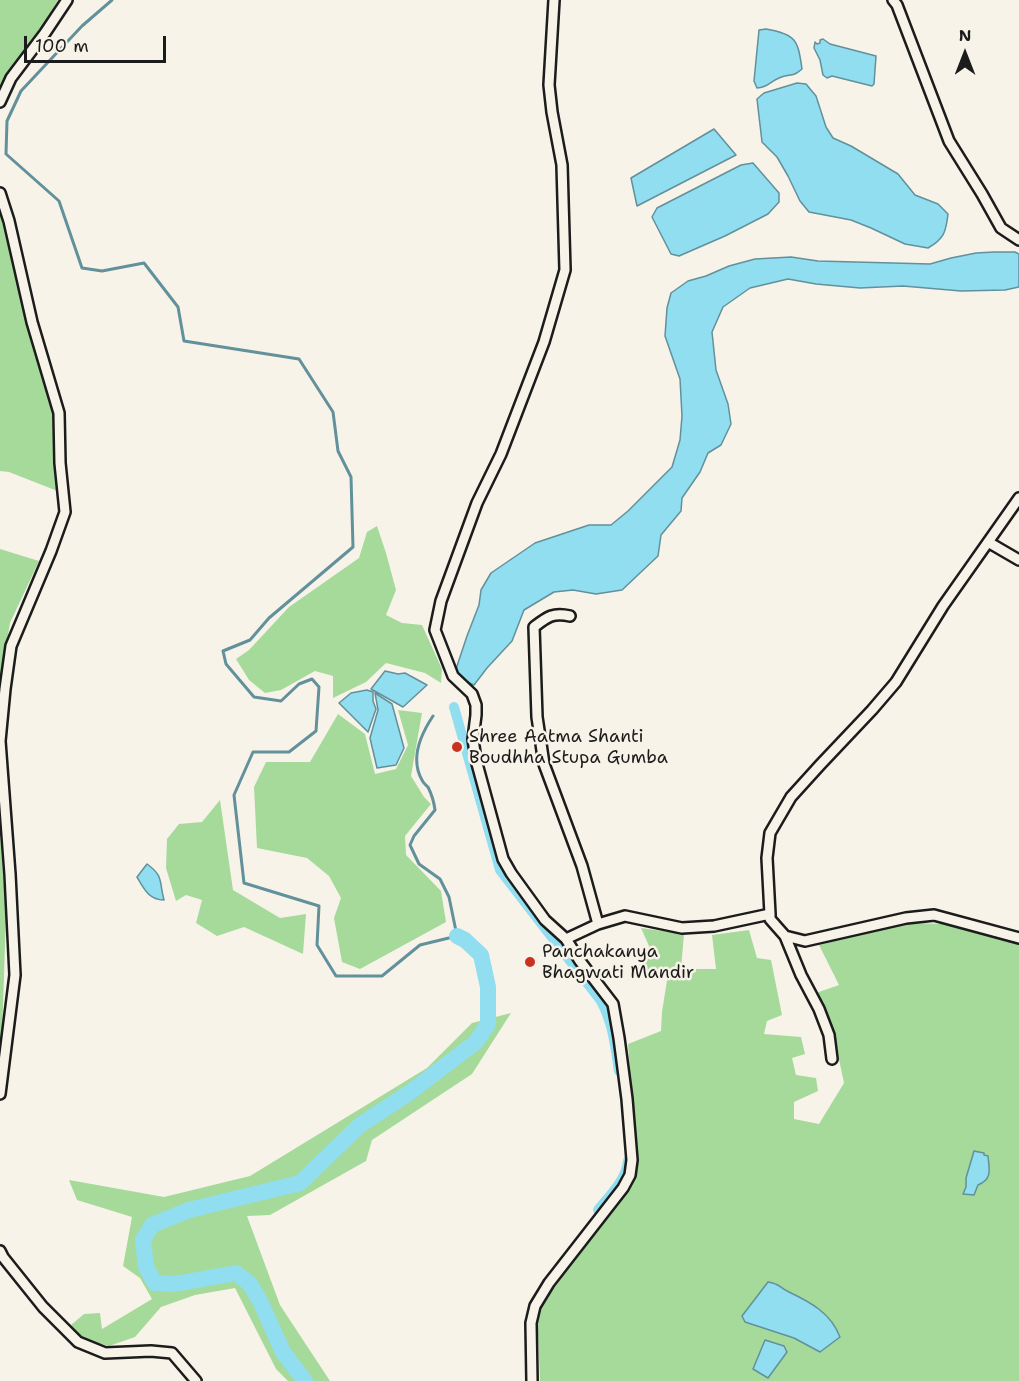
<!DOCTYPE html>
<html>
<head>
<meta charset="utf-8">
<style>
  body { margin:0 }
  #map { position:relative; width:1019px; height:1381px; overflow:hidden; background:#f7f3e8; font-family:"Shantell Sans",sans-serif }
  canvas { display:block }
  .north { position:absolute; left:935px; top:24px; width:60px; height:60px; -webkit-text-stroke:4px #f7f3e8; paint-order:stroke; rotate:0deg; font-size:16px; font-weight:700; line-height:24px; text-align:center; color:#1c1c1c }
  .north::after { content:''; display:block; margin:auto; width:21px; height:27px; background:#1c1c1c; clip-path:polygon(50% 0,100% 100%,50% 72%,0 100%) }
  .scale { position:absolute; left:24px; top:36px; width:142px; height:27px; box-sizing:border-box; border:3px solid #1c1c1c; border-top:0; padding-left:8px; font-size:18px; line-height:21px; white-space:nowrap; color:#1c1c1c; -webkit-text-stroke:4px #f7f3e8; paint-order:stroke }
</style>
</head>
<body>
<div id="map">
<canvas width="1019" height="1381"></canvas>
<div class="north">N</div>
<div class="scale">100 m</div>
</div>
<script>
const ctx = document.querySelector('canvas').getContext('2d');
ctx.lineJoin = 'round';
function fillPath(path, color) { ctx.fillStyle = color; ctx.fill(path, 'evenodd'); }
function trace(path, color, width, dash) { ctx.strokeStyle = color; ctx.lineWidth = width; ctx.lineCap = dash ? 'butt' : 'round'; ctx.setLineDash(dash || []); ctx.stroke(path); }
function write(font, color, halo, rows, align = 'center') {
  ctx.font = font + ' "Shantell Sans",sans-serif'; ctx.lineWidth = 5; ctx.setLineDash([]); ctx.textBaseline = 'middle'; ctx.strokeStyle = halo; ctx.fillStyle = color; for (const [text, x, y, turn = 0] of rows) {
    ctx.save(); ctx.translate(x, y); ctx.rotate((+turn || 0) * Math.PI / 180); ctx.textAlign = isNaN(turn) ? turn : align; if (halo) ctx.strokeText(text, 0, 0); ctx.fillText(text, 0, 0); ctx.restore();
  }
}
fillPath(new Path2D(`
  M0 0H58L53 9 0 92Z
  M0 214 54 414 60 492 9 472 0 471Z
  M377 526 386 553 396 590 386 615 402 623 422 625 442 669 441 683 425 673 386 663 366 682 333 698V676L315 671 281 690 265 693 249 680 236 659 249 650 289 607 359 558 367 532Z
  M0 549 39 561 10 623 0 683Z
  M398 710 422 713 411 776 424 797 431 804 405 836 406 855 441 891 446 922 360 969 342 962 334 918 341 898 329 876 307 858 257 848 254 787 266 762H310L338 714 365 734 375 774 396 769 408 745Z
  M220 800 233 890 280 918 306 914 303 954 244 927 217 936 196 923 202 900 186 895 176 901 166 868 167 839 179 824 202 822Z
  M0 833 6 914 2 1038 0 1045Z
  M905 923 949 924 1019 943V1381H540L537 1312 599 1225 637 1175 628 1044 661 1031 662 1012 668 974 633 978 649 946 641 928 684 934 681 969H716L712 935 749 930 757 958 771 960 782 1015 767 1021 764 1034 801 1037 805 1054 792 1058 796 1075 816 1078 818 1091 794 1102V1119L819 1124 844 1083 832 1026 816 993 839 985 819 945Z
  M511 1013 472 1074 372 1140 366 1161 270 1215 247 1216 280 1305 330 1381H288L276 1369 235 1288 195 1295 161 1307 135 1337 109 1346 79 1338 71 1325 84 1314 100 1313 102 1329 152 1299 140 1278 123 1266 132 1217 77 1200 69 1180 164 1197 250 1176 427 1068 472 1023Z`), '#a6da9b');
const water = new Path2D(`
  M766 29C796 34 798 40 802 69 792 78 790 73 779 78 769 82 769 87 757 88L754 81 759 30Z
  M823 39 830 44 876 56 874 84 872 86 832 76 827 78 823 75 820 60 814 48 815 42 817 44 820 43V40Z
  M797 83 806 84 816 96 826 127 833 138 851 146 898 174 915 195 938 204 948 214C946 232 944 239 928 248L905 244 871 228 851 220 809 212 800 201 788 176 777 157 762 142 757 99 764 93Z
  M714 129 736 155 637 206 631 178Z
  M753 163 779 193V202L768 214 725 236 679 256 671 254 652 217 657 208 741 165Z
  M994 252H1015L1019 254V287L1005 290 961 291 903 286 860 288 816 284 788 279 750 288 723 307 712 332 716 370 728 404 731 424 721 445 708 453 700 472 682 498 681 511 661 535 658 556 622 590 596 594 573 590 554 592 524 610 512 641 487 668 474 685 467 682 456 671 457 666 467 636 479 605 481 590 491 573 535 543 589 525H611L628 511 672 467 680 440 682 416 680 379 665 336 667 308 671 293 688 281 706 276 729 266 755 259 791 257 818 261 930 264 951 258 976 253Z
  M385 671 398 674 405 673 427 685 403 707 371 689Z
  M367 690 373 692V701L376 709 368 732 339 703 351 693Z
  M375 693 392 704 404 748 396 765 377 768 370 738 378 710Z
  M147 864C164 876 159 882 164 900 149 900 144 889 137 877Z
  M974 1151 984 1153V1155L988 1156C989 1169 993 1179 978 1185L974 1195 963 1194 966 1187V1178Z
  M768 1282C781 1284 778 1287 789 1292 810 1302 831 1313 840 1337L820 1352 794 1338 745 1322 742 1316Z
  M765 1340 784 1346 787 1352 768 1378 753 1369Z`);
fillPath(water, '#91def0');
trace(water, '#62909b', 1.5);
trace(new Path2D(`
  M112 0 82 26 21 91 7 121 6 154 59 201 82 268 102 271 144 263 178 307 184 341 299 359 333 412 338 451 351 477 353 547 269 618 250 640 223 651 226 664 254 697 281 701 299 684 312 679 319 687 316 731 289 752H253L234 795 244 883 319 906 317 945 336 976H382L420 945 457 936 449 897 440 879 419 864 410 845 414 836 435 810C434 802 432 795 428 787 426 785 423 783 422 780 410 759 421 734 433 716`), '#62909b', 3);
trace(new Path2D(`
  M454 707 500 870 601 1001C613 1023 615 1046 619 1071
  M598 1210C610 1195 626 1180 628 1161`), '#91def0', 10);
trace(new Path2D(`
  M305 1381 283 1352 261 1303 250 1284 236 1273 175 1284 155 1283 146 1267 143 1240 152 1225 189 1210 300 1183 360 1125 409 1093 476 1042 488 1024V987L481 955 465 940 457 936`), '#91def0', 16);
const minor = new Path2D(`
  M893 0 897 5 949 141 982 194 1001 228 1019 240
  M0 102 11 78 45 33 67 0
  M0 193 9 221 32 322 59 413 60 463 65 512 51 551 11 646 5 689 0 741 10 874 15 975 0 1094
  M988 542 1019 560
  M570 616C553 612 547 617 534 627L537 717 544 764 582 866 598 924
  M770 914V919L785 936 801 975 819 1009 829 1035 832 1059
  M785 936 805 941 906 918 934 915 1019 938
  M566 939 598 924 625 916 682 928 714 926 770 914 767 858 770 833 791 797 820 765 872 710 896 682 943 606 1019 498
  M0 1251 3 1257 43 1307 78 1342 105 1353 151 1351 172 1353 196 1381
  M532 1381 531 1323 535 1306 549 1283 623 1188 630 1175 632 1160 627 1099 619 1038 613 1004 580 961 566 939 545 920 511 873 503 859 476 760 473 739 476 715V705L472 694 453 676 435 630 441 601 477 503 501 454 544 342 565 270 562 165 552 112 549 85 554 0`);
trace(minor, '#1c1c1c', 14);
trace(minor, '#f7f3e8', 9);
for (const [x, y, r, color] of [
  [457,747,6,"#c8321e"],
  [530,962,6,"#c8321e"]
]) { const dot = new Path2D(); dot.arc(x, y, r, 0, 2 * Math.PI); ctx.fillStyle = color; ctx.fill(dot); trace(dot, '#f7f3e8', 2); }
write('18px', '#1c1c1c', '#f7f3e8', [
  ["Shree Aatma Shanti",469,737],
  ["Boudhha Stupa Gumba",469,758],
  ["Panchakanya",542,952],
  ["Bhagwati Mandir",542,973]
], 'left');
</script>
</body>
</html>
